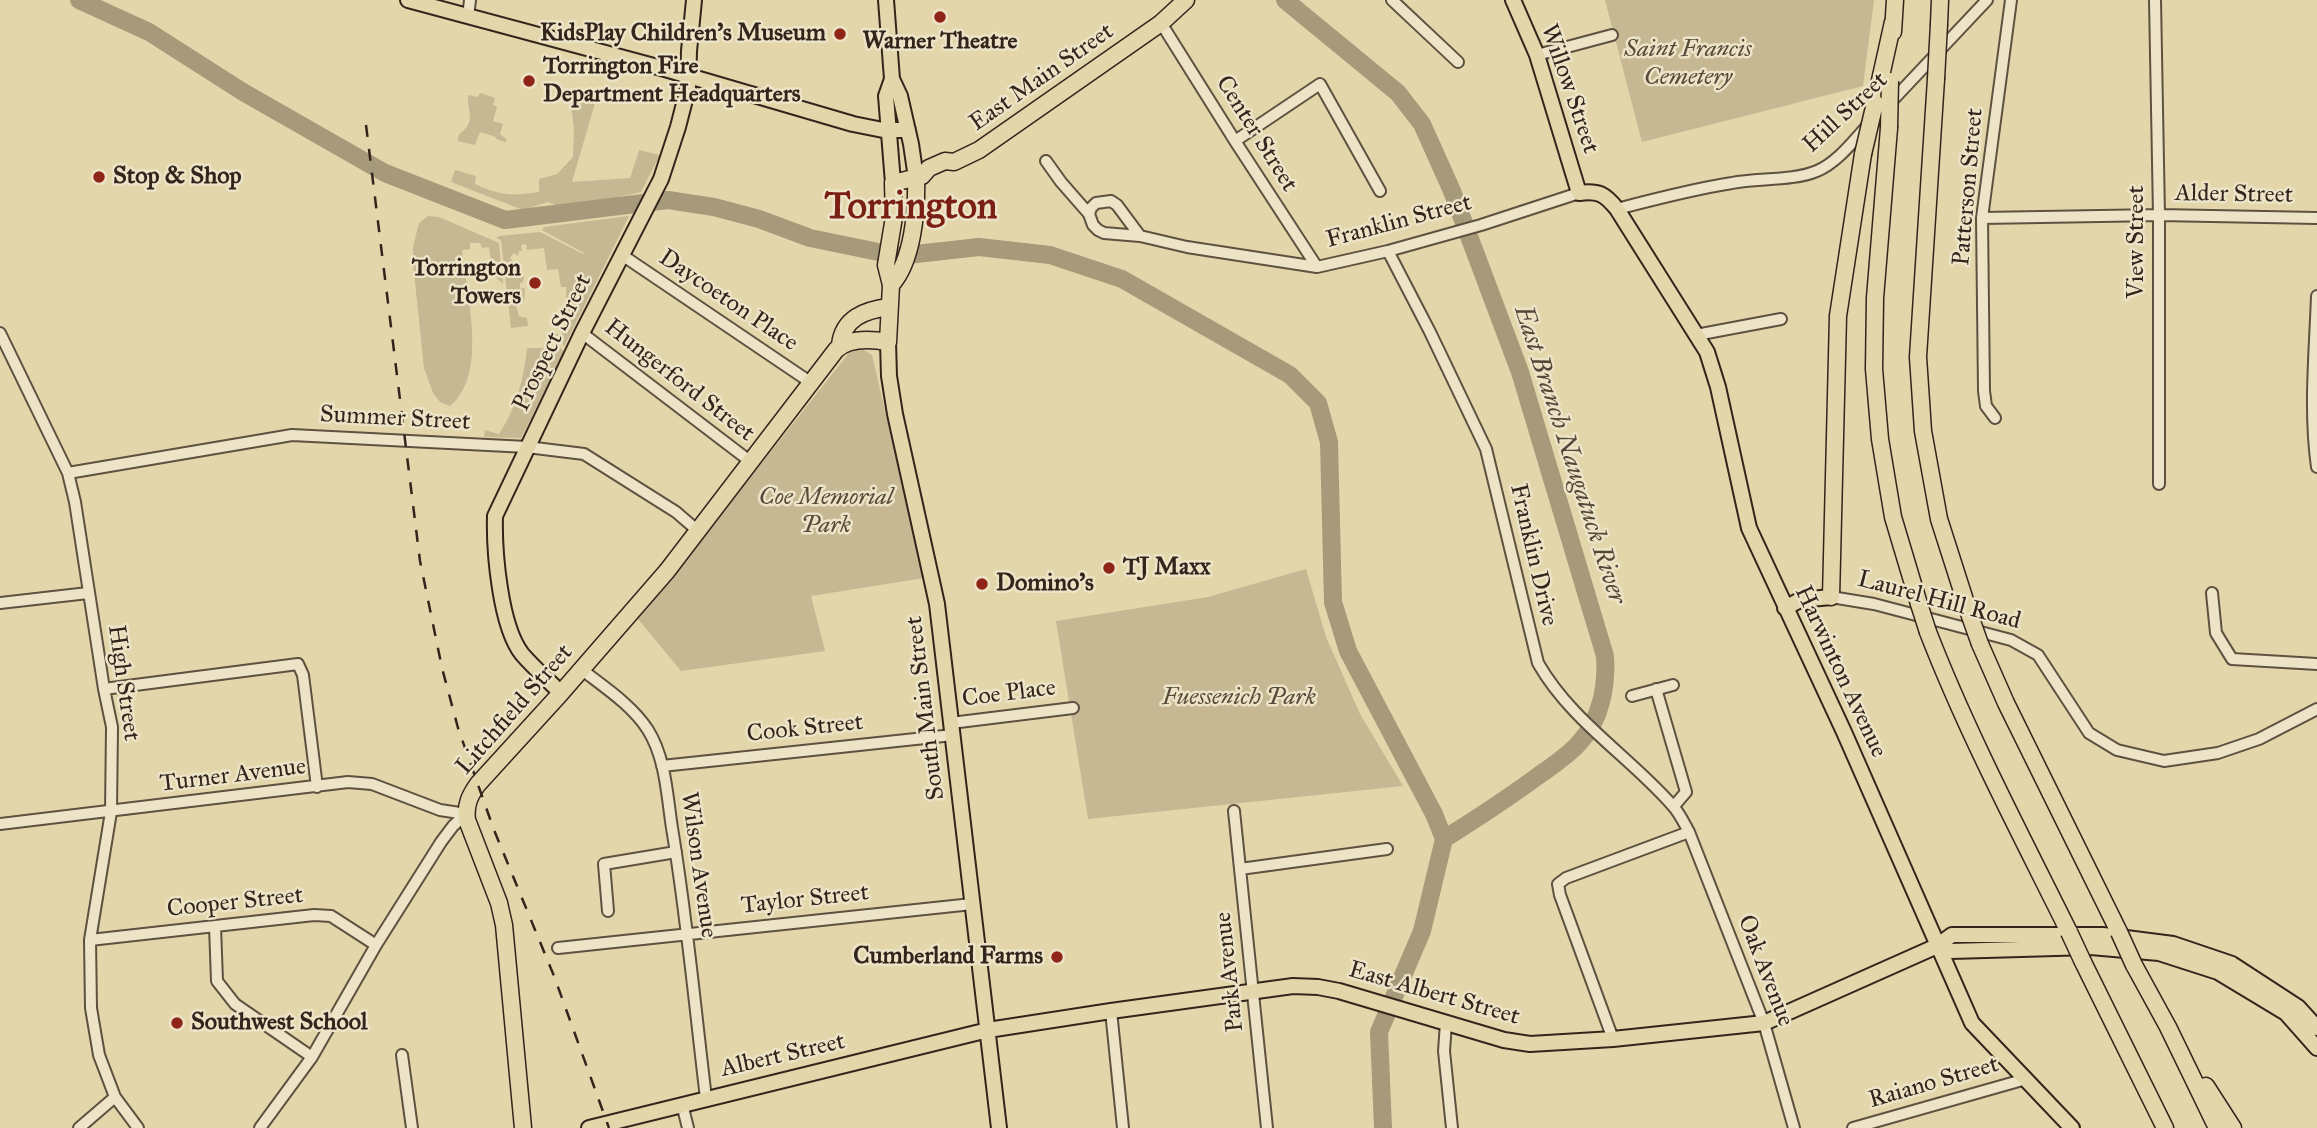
<!DOCTYPE html>
<html>
<head>
<meta charset="utf-8">
<style>
  body { margin:0 }
  canvas { display:block; background:#e3d6aa }
</style>
</head>
<body>
<canvas width="2317" height="1128"></canvas>
<script>
const ctx = document.querySelector('canvas').getContext('2d');
ctx.lineJoin = 'round';
function fillPath(path, color) { ctx.fillStyle = color; ctx.fill(path, 'evenodd'); }
function trace(path, color, width, dash) { ctx.strokeStyle = color; ctx.lineWidth = width; ctx.lineCap = dash ? 'butt' : 'round'; ctx.setLineDash(dash || []); ctx.stroke(path); }
function write(font, color, halo, rows, align = 'center') {
  ctx.font = font + ' "IM FELL Great Primer",serif'; ctx.lineWidth = 5; ctx.setLineDash([]); ctx.textBaseline = 'middle'; ctx.strokeStyle = halo; ctx.fillStyle = color; for (const [text, x, y, turn = 0] of rows) {
    ctx.save(); ctx.translate(x, y); ctx.rotate((+turn || 0) * Math.PI / 180); ctx.textAlign = isNaN(turn) ? turn : align; if (halo) ctx.strokeText(text, 0, 0); ctx.fillText(text, 0, 0); ctx.restore();
  }
}
fillPath(new Path2D(`
  M1605 0H1874L1863 86 1642 142Z
  M480 93 495 98 493 105 497 107 493 121 503 124 500 134 507 140 505 142 496 139V137L480 132 475 145 458 141 459 134C477 123 467 110 468 95L478 97Z
  M570 96 595 103 572 182 630 178 639 150 660 155 641 192 565 209 548 202 523 210 451 182 455 170 476 176 475 184C501 196 511 196 539 192V179L557 174 573 157 574 129Z
  M428 216 439 217 499 243 503 284 493 274 489 247 482 248 480 243H470V249L462 250C466 293 489 374 450 406L440 402 433 393 424 368 413 263V247L419 223Z
  M629 216 564 347 561 339 567 315 566 287H561L558 269 547 270 544 248 527 250 526 244 521 245 522 251H519L518 256 514 253 510 258 515 263 517 261 521 262 519 267 515 268 516 273H520L524 277 523 282 520 283V289L525 288 524 300H518L516 306 519 316 527 318 528 326 511 328 501 240 496 238 499 236 540 232 583 254 584 253 542 230 544 227Z
  M555 334H559L560 347 564 352 521 438 484 437 485 430 499 434C516 409 524 378 527 348H556Z
  M857 349 864 350 872 355 924 578 811 596 825 651 681 671 638 619 849 353Z
  M1306 569 1326 637 1360 714 1403 786 1088 819 1056 621 1208 597Z`), '#c5b892');
trace(new Path2D(`
  M79 0 149 32 243 92 385 173 505 220 668 200 714 207 759 219 810 238 898 256 979 247 1050 255 1122 279 1290 375 1318 403 1329 442 1333 602 1348 651 1434 814 1444 839
  M1285 0 1398 93 1422 124 1452 191 1520 372 1605 656C1607 686 1601 719 1580 742 1569 755 1552 766 1538 776 1508 798 1476 819 1444 839
  M1383 1128 1379 1032 1422 931 1444 839`), '#a79a7a', 18);
const minor = new Path2D(`
  M1392 0 1458 62
  M2155 0 2159 215V484
  M468 17 470 0
  M1161 23 1235 141 1317 267
  M1537 55 1612 35
  M1890 103 1987 0
  M1235 141 1320 84 1380 191
  M1046 161 1061 182 1089 214
  M1617 209C1655 199 1693 189 1732 183 1758 178 1793 181 1817 171 1838 162 1854 140 1869 124
  M1982 218 2159 215 2317 218
  M1140 236 1117 205 1111 201 1096 203 1091 208 1089 214 1093 225 1098 230 1104 233 1140 236 1187 247 1317 267 1388 251 1481 225 1579 193
  M1388 251 1430 332 1486 449 1538 663C1571 721 1629 756 1672 805 1679 812 1684 823 1689 832L1764 1023 1794 1128
  M622 255 810 382
  M2317 296C2315 353 2309 411 2317 467
  M0 333 68 473 75 502 104 689 112 727 111 812 90 940 91 1008 99 1055 115 1097 138 1128
  M582 333 751 462
  M1696 335 1781 319
  M1995 418 1986 406 1984 391 1982 218 2011 0
  M68 473 292 435 527 447 584 454 676 512 698 531
  M2212 593 2216 633 2232 659 2317 664
  M1831 597 1874 604 2011 640 2038 655 2089 733 2117 750 2164 761 2218 753 2259 739 2317 709
  M0 603 88 593
  M581 669C604 687 632 705 648 730 666 759 667 796 672 828 687 918 695 1008 706 1098
  M104 689 298 664 303 675 317 787
  M1656 689 1686 792 1674 806
  M1632 696 1673 685
  M951 723 1073 708
  M662 766 953 735
  M1234 811 1267 1128
  M0 824 348 782 372 784 440 810 466 814
  M1240 869 1387 849
  M608 911 604 864 676 852
  M215 926 217 981 235 1004 312 1057
  M90 940 314 915 331 916 376 945
  M558 948 972 904
  M1111 1011 1123 1128
  M1446 1023 1444 1051 1452 1128
  M1613 1039 1560 895 1558 884 1566 878 1689 832
  M402 1055 412 1128
  M682 1104 688 1128
  M79 1128 115 1097
  M260 1128 312 1057 376 945 441 842 453 826 466 814
  M1853 1128 2026 1079`);
const major = new Path2D(`
  M408 0 665 69 853 124 883 130H908
  M886 0 892 79 900 96 911 144 916 178
  M1513 0 1537 55 1579 193C1598 190 1605 194 1617 209L1707 352 1718 387 1749 528 1844 732 1972 1023 2072 1128
  M892 79 886 96 893 183
  M888 342 889 376 895 414 937 604 999 1128
  M1785 608 1800 600 1831 597
  M561 693C548 680 534 668 522 654 500 626 494 551 495 516L582 333 661 179 678 127 688 88 689 51 694 0
  M1937 946 1951 951 2091 947 2159 953 2218 972 2286 1013 2317 1048
  M589 1128 988 1030 1111 1011 1293 986 1318 987 1339 991 1504 1040 1530 1044 1613 1039 1764 1023 1937 946 1952 935H2103L2173 944 2232 964 2298 1007 2317 1028`);
const highway = new Path2D(`
  M1939 24 1940 0
  M1893 32 1895 0
  M1936 79 1918 357 1923 431 1939 519 1970 616
  M1875 103 1893 22
  M1889 128 1875 298 1874 369 1880 439 1893 517 1919 604
  M891 285C913 261 917 210 916 178
  M840 345C843 318 865 310 889 307
  M1831 597 1838 316 1863 154
  M1928 632C1968 735 2020 833 2069 932
  M1980 644 2006 703 2119 932
  M2083 962 2165 1128
  M2134 965 2168 1027 2217 1128
  M2206 1086 2233 1128
  M523 1128 504 925 499 903 467 820C465 805 470 795 478 784L561 693 667 571 836 350C848 338 871 339 888 342L891 285 886 265 894 217 893 183 922 176 929 168 945 161 954 162 979 150 1161 23 1186 0`);
trace(minor, '#5f5140', 14);
trace(major, '#33251c', 18);
trace(highway, '#33251c', 19);
trace(minor, '#ede4c8', 10);
trace(major, '#e3d6aa', 14);
trace(highway, '#e3d6aa', 16);
trace(new Path2D(`
  M366 125 420 561 442 668 458 728 494 830 554 976 609 1128`), '#33251c', 2.5, [12, 12]);
const highwayBridge = new Path2D(`
  M1936 79 1939 24
  M1889 128 1890 81
  M1863 154 1875 103
  M1919 604 1928 632
  M1970 616 1980 644
  M2069 932 2083 962
  M2119 932 2134 965`);
trace(highwayBridge, '#33251c', 19, []);
trace(highwayBridge, '#e3d6aa', 16);
for (const [x, y, r, color] of [
  [940,17,7,"#8f2418"],
  [840,34,7,"#8f2418"],
  [529,81,7,"#8f2418"],
  [99,177,7,"#8f2418"],
  [535,283,7,"#8f2418"],
  [1109,568,7,"#8f2418"],
  [982,584,7,"#8f2418"],
  [1057,957,7,"#8f2418"],
  [177,1023,7,"#8f2418"]
]) { const dot = new Path2D(); dot.arc(x, y, r, 0, 2 * Math.PI); ctx.fillStyle = color; ctx.fill(dot); trace(dot, '#ede4c8', 2.5); }
write('bold 24px', '#33251c', '#ede4c8', [
  ["KidsPlay Children's Museum",826,34,"right"],
  ["Warner Theatre",940,42,"center"],
  ["Torrington Fire",543,67],
  ["Department Headquarters",543,95],
  ["Stop & Shop",113,177],
  ["Torrington",521,269,"right"],
  ["Towers",521,297,"right"],
  ["TJ Maxx",1123,568],
  ["Domino's",996,584],
  ["Cumberland Farms",1043,957,"right"],
  ["Southwest School",191,1023]
], 'left');
write('italic 24px', '#584a3a', '#ede4c8', [
  ["Saint Francis",1688,50],
  ["Cemetery",1688,78],
  ["Coe Memorial",826,498],
  ["Park",826,526],
  ["Fuessenich Park",1239,698]
]);
write('24px', '#33251c', '#ede4c8', [
  ["East Main Street",1042,78,-35],
  ["Willow Street",1569,89,71],
  ["Hill Street",1846,113,-43],
  ["Center Street",1256,134,58],
  ["Patterson Street",1969,187,-85],
  ["Alder Street",2234,195,1],
  ["Franklin Street",1399,222,-15],
  ["View Street",2137,242,-90],
  ["Daycoeton Place",728,301,34],
  ["Prospect Street",553,343,-64],
  ["Hungerford Street",679,381,38],
  ["Summer Street",395,419,3],
  ["Franklin Drive",1533,555,77],
  ["Laurel Hill Road",1939,601,15],
  ["Harwinton Avenue",1840,672,65],
  ["High Street",123,683,82],
  ["Coe Place",1009,694,-7],
  ["South Main Street",926,708,-97],
  ["Litchfield Street",515,710,-49],
  ["Cook Street",805,729,-6],
  ["Turner Avenue",233,776,-7],
  ["Wilson Avenue",698,865,82],
  ["Taylor Street",805,900,-6],
  ["Cooper Street",235,903,-6],
  ["Oak Avenue",1765,971,69],
  ["Park Avenue",1230,972,-96],
  ["East Albert Street",1434,994,16],
  ["Albert Street",783,1056,-13],
  ["Raiano Street",1934,1083,-16]
]);
write('italic 26px', '#564838', '#ede4c8', [
  ["East Branch Naugatuck River",1569,455,72]
]);
write('bold 38px', '#7a1f14', '#ede4c8', [
  ["Torrington",911,209]
]);
</script>
</body>
</html>
